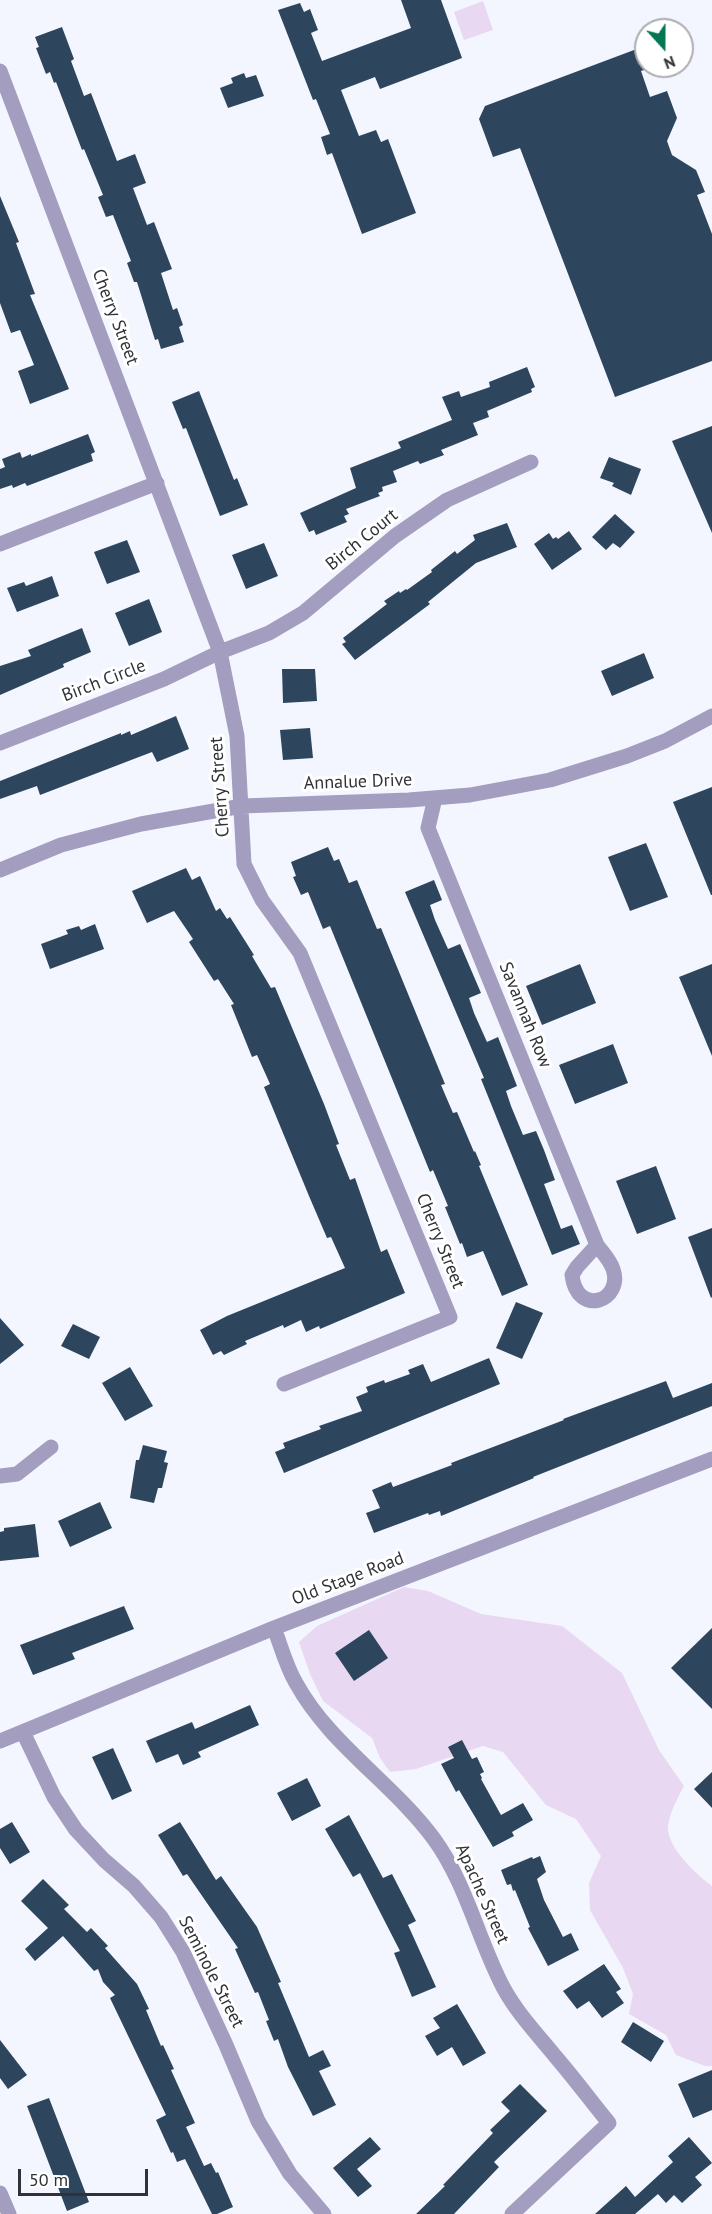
<!DOCTYPE html>
<html>
<head>
<meta charset="utf-8">
<style>
  body { margin:0 }
  #map { position:relative; width:712px; height:2214px; overflow:hidden; background:#f3f6fe; font-family:"PT Sans",sans-serif }
  canvas { display:block }
  .north { position:absolute; left:634px; top:18px; width:60px; height:60px; box-sizing:border-box; background:#fff; border:2px solid #acadaf; border-radius:50%; rotate:159deg; font-size:16px; font-weight:700; line-height:24px; text-align:center; color:#303237 }
  .north::after { content:''; display:block; margin:auto; width:21px; height:27px; background:#007652; clip-path:polygon(50% 0,100% 100%,50% 72%,0 100%) }
  .scale { position:absolute; left:18px; top:2169px; width:130px; height:27px; box-sizing:border-box; border:3px solid #303237; border-top:0; padding-left:8px; font-size:18px; line-height:21px; white-space:nowrap; color:#303237; -webkit-text-stroke:4px #fff; paint-order:stroke }
</style>
</head>
<body>
<div id="map">
<canvas width="712" height="2214"></canvas>
<div class="north">N</div>
<div class="scale">50 m</div>
</div>
<script>
const ctx = document.querySelector('canvas').getContext('2d');
ctx.lineJoin = 'round';
function fillPath(path, color) { ctx.fillStyle = color; ctx.fill(path, 'evenodd'); }
function trace(path, color, width, dash) { ctx.strokeStyle = color; ctx.lineWidth = width; ctx.lineCap = dash ? 'butt' : 'round'; ctx.setLineDash(dash || []); ctx.stroke(path); }
function write(font, color, halo, rows, align = 'center') {
  ctx.font = font + ' "PT Sans",sans-serif'; ctx.lineWidth = 6; ctx.setLineDash([]); ctx.textBaseline = 'middle'; ctx.strokeStyle = halo; ctx.fillStyle = color; for (const [text, x, y, turn = 0] of rows) {
    ctx.save(); ctx.translate(x, y); ctx.rotate((+turn || 0) * Math.PI / 180); ctx.textAlign = isNaN(turn) ? turn : align; if (halo) ctx.strokeText(text, 0, 0); ctx.fillText(text, 0, 0); ctx.restore();
  }
}
fillPath(new Path2D(`
  M483 1 493 30 464 40 454 12Z
  M404 1587 428 1591 481 1614 562 1626 622 1673 659 1750 684 1786C678 1797 667 1818 668 1831 671 1851 697 1875 712 1886V2066H705L676 2055 666 2035 629 2014 633 1994 623 1968 590 1910 589 1883 601 1856 576 1819 546 1805 503 1752 483 1746 416 1769 390 1772 380 1758 372 1738 323 1701 310 1674 299 1642 317 1626Z`), '#e9d8f1');
fillPath(new Path2D(`
  M401 0H441L462 58 380 89 375 77 341 90 359 136 376 130 381 142 388 139 416 213 362 234 332 153 327 155 321 137 330 134 316 99 313 100 278 10 300 3 304 12 310 9 318 30 311 33 322 61 411 28Z
  M62 27 74 59 71 61 84 96 91 93 117 161 135 154 146 183 133 188 147 225 154 222 172 269 161 273 173 310 177 308 183 325 179 327 184 342 161 349 158 339 155 340 137 282H134L127 263 131 261 113 215 106 217 98 197 103 195 84 149 82 150 56 82 54 83 50 72 46 74 36 48 39 47 35 37Z
  M642 47 646 57V66L650 68 641 71 650 97 667 91 677 118 667 141 672 155 696 170 705 192 697 195 712 234V361L615 397 520 148 493 157 479 119 485 106Z
  M244 73 246 78 256 75 264 96 228 108 220 88 233 83 231 78Z
  M0 196 19 242 16 243 35 294 30 295 69 389 30 404 18 371 34 365 20 330 11 333 0 303Z
  M527 367 535 387 531 389 532 392 487 411 489 417 473 423 478 435 441 450 444 455 420 464 418 461 393 471 397 482 382 487 383 491 378 493 380 496 346 509 349 514 344 516 347 522 316 535 314 530 309 532 300 513 356 488 350 468 401 448 398 442 452 420 442 397 459 391 461 397 490 387 489 382Z
  M199 391 234 480 237 478 248 505 220 516 186 428 183 429 172 402Z
  M712 426V533L672 441Z
  M88 434 95 452 91 454 93 461 27 486 25 483 13 488 12 485 0 489V469L5 467 2 459 20 452 22 458 31 454V456Z
  M609 457 641 469 631 495 612 486 614 483 600 478Z
  M615 514 635 532 620 548 613 543 606 550 592 537Z
  M507 523 517 547 476 563 428 602 430 604 355 660 342 644 346 642 343 638 387 604 384 601 399 591 400 593 406 589 407 590 432 572 431 570 455 551 457 554 475 540 473 535Z
  M569 531 582 549 552 570 534 544 549 533 553 539 556 537 558 539Z
  M127 540 140 572 107 584 94 552Z
  M264 543 278 576 246 589 232 555Z
  M52 576 59 596 17 612 7 588 24 582 26 586Z
  M149 599 162 632 129 646 115 613Z
  M82 628 91 652 63 664 64 667 0 695V666L31 656 28 650Z
  M644 653 654 678 612 696 601 671Z
  M282 669H315L317 701 283 703Z
  M176 716 189 749 157 762 152 752 40 795 37 786 0 799V781L121 733V735L130 731 131 735Z
  M310 728 313 758 283 760 280 730Z
  M712 787V895H711L673 802Z
  M646 843 668 897 630 911 608 857Z
  M328 847 334 861 339 859 349 883 357 880 377 929 381 928 445 1084 441 1085 453 1113 457 1112 474 1152 475 1151 481 1165 479 1166 528 1285 502 1296 483 1251 467 1257 462 1243 460 1244 445 1207 448 1206 433 1170 430 1172 330 926 323 929 308 892 301 895 293 877 296 876 291 862Z
  M186 868 192 880 200 876 216 911 220 908 227 919 230 917 254 955 252 956 271 988 275 987 324 1104 339 1144 336 1145 350 1180 355 1178 381 1252 387 1249 405 1293 320 1329 319 1326 306 1332 301 1320 284 1328 283 1325 245 1341 247 1344 224 1355 221 1351 213 1355 200 1330 227 1316 345 1268 331 1237 327 1238 309 1196 264 1087 270 1084 257 1055 252 1057 231 1005 234 1004 218 979 214 981 189 942 193 939 174 911 147 923 132 891Z
  M434 880 442 900 430 905 435 920 448 949 460 944 481 993 469 998 474 1013 487 1042 498 1037 517 1086 506 1091 511 1106 523 1135 536 1131 544 1150 555 1180 544 1184 561 1229 572 1225 580 1244 552 1255 481 1079 484 1078 405 892Z
  M95 924 104 949 50 969 41 944 68 934 66 930 79 926 81 930Z
  M580 964 596 1003 542 1025 526 986Z
  M712 964V1056L679 977Z
  M613 1044 628 1083 575 1104 559 1065Z
  M656 1166 676 1219 637 1234 616 1181Z
  M712 1228V1297L711 1298 688 1237Z
  M516 1302 543 1313 522 1359 496 1348Z
  M0 1318 24 1345 0 1364Z
  M73 1324 100 1337 89 1359 61 1346Z
  M489 1358 500 1384 284 1473 275 1452 285 1448 283 1443 321 1429 319 1426 362 1411 356 1397 368 1392 366 1387 384 1380 385 1383 410 1374 408 1370 423 1364 431 1382Z
  M130 1367 153 1406 125 1421 102 1383Z
  M666 1381 673 1398 712 1383V1406L533 1477 534 1478 441 1516 440 1511 429 1515 428 1513 374 1533 366 1513 380 1508 372 1490 391 1482 393 1487 452 1465 451 1463 564 1420 563 1419Z
  M143 1445 167 1451 164 1462 168 1463 162 1488H158L154 1503 130 1498 136 1460H139Z
  M100 1502 112 1528 70 1547 58 1521Z
  M35 1524 39 1557 0 1561V1532L4 1531V1528Z
  M124 1606 134 1629 72 1653 75 1659 33 1675 20 1645Z
  M712 1628V1709L671 1668Z
  M369 1630 388 1658 354 1681 335 1653Z
  M250 1705 259 1725 198 1752 201 1757 183 1765 178 1754 156 1763 146 1741 192 1722 195 1729Z
  M462 1740 472 1759 477 1757 484 1772 480 1774 482 1778 481 1779 501 1815 523 1803 533 1820 512 1832 514 1836 493 1847 459 1790 456 1792 441 1764 454 1758 448 1747Z
  M113 1748 132 1791 112 1800 92 1757Z
  M712 1772V1808L694 1789Z
  M307 1778 321 1806 292 1821 277 1793Z
  M349 1815 383 1878 392 1874 416 1921 408 1925 436 1987 412 1997 394 1953 400 1951 360 1873 353 1877 325 1829Z
  M12 1822 30 1852 10 1864 0 1848V1829Z
  M180 1822 216 1880 221 1876 257 1927 281 1982 278 1983 309 2057 323 2050 331 2066 319 2071 336 2105 313 2116 288 2067 278 2039 274 2041 266 2021 269 2020 258 1992 255 1993 235 1949 238 1948 187 1874 183 1876 158 1835Z
  M540 1856 546 1872 537 1879 544 1900 563 1937 571 1933 579 1950 548 1966 528 1928 530 1927 515 1890 513 1891 511 1884 507 1885 501 1870 532 1857 533 1859Z
  M43 1879 69 1905 64 1909 87 1932 91 1928 108 1946 105 1948 137 1984 149 2009 146 2010 161 2046 163 2045 174 2069 171 2070 195 2123 186 2127 204 2166 211 2163 216 2173 218 2172 233 2207 217 2214H212L185 2159 177 2162 173 2152 171 2153 156 2120 166 2115 110 1998 115 1995 103 1982 98 1969 94 1971 63 1936 35 1961 25 1949 48 1928 21 1901Z
  M604 1964 621 1989 616 1992 624 2003 602 2018 589 2001 577 2009 563 1991Z
  M457 2004 486 2053 463 2066 452 2047 437 2056 425 2036 440 2028 433 2018Z
  M633 2022 664 2041 651 2062 621 2042Z
  M0 2040 27 2075 8 2089 0 2078Z
  M712 2070V2110L693 2118 678 2084Z
  M520 2084 547 2111 494 2162 499 2167 454 2214H416L445 2186 443 2185 493 2133 490 2130 510 2111 501 2102Z
  M49 2098 89 2202 67 2211 27 2106Z
  M370 2137 381 2149 357 2169 372 2186 358 2197 333 2168Z
  M689 2137 712 2163 695 2177 702 2185 682 2203 674 2195 666 2203 658 2194 635 2214H595L626 2186 635 2197 673 2162 668 2156Z`), '#2d455d');
trace(new Path2D(`
  M0 71 220 652 237 736 244 864 262 900 300 953 450 1317 284 1384
  M0 544 157 483
  M0 743 164 679 220 652 269 633 303 613 395 536 447 500 531 462
  M435 798 428 828 597 1245C603 1253 610 1260 613 1269 624 1301 577 1318 572 1275L577 1267 597 1245
  M0 870 61 845 141 824 242 806 409 800 470 795 550 780 627 756 665 741 712 716
  M0 1476 17 1474 51 1447
  M274 1628C281 1646 286 1666 296 1683 330 1745 393 1783 434 1839 466 1883 478 1939 503 1987 517 2013 537 2034 555 2056 574 2078 591 2101 609 2123L512 2214
  M23 1732 54 1797 76 1830 104 1860 134 1886 161 1917 183 1952 226 2045 258 2121 290 2174 324 2214
  M0 1741 274 1628 712 1459
  M0 2193 9 2214`), '#a39dbf', 15);
write('18px', '#303237', '#fff', [
  ["Cherry Street",115,317,69],
  ["Birch Court",362,540,-39],
  ["Birch Circle",104,681,-21],
  ["Annalue Drive",358,782,-2],
  ["Cherry Street",220,787,-94],
  ["Savannah Row",525,1015,68],
  ["Cherry Street",440,1241,68],
  ["Old Stage Road",348,1579,-21],
  ["Apache Street",482,1894,66],
  ["Seminole Street",211,1972,63]
]);
</script>
</body>
</html>
